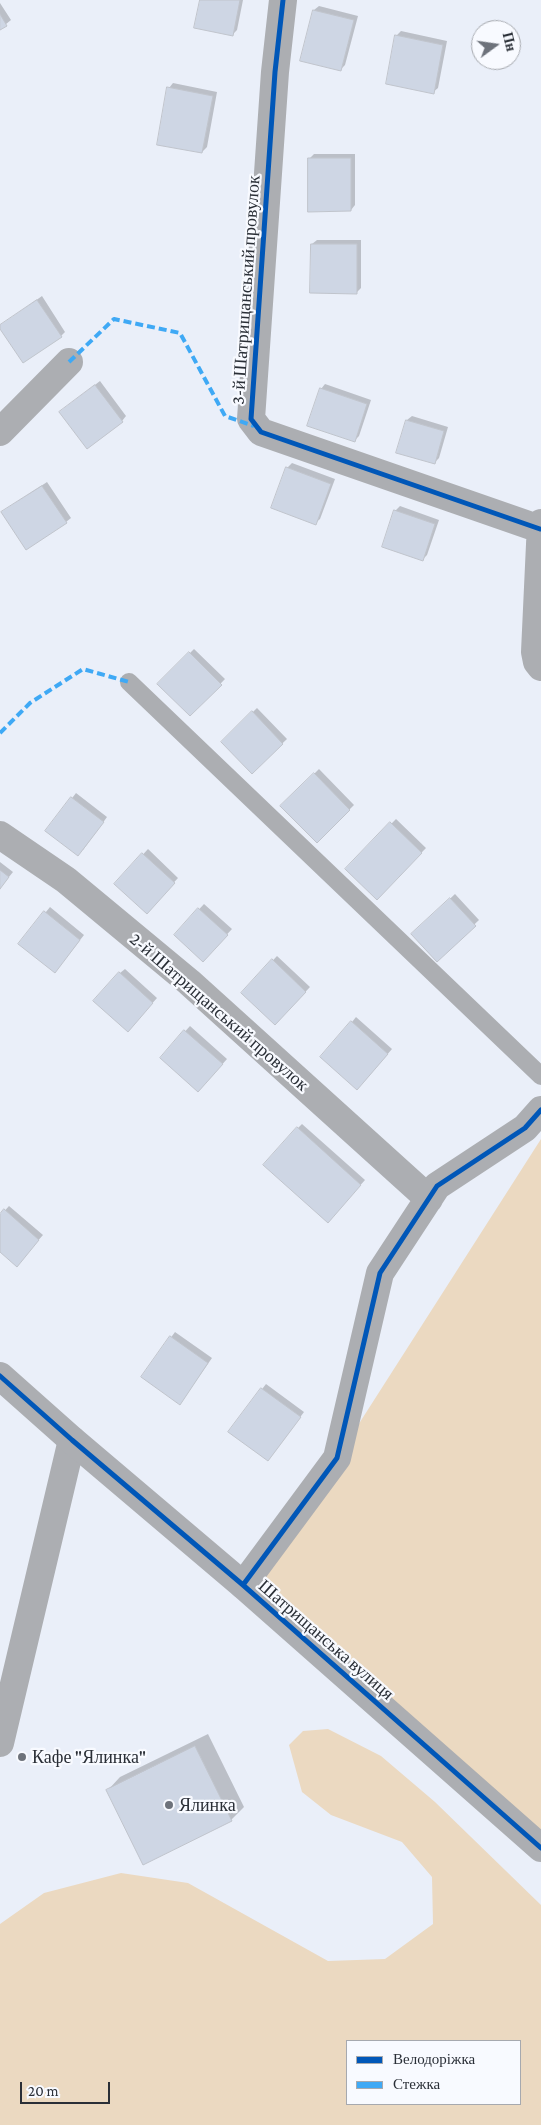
<!DOCTYPE html>
<html>
<head>
<meta charset="utf-8">
<style>
  body { margin:0 }
  #map { position:relative; width:541px; height:2125px; overflow:hidden; background:#eaeff9; font-family:"Crimson Pro",serif }
  canvas { display:block }
  .legend { position:absolute; left:346px; top:2040px; width:175px; height:65px; box-sizing:border-box; background:#f8faff; border:1px solid #a6a9af; margin:0; padding:6px 9px; list-style:none; font-size:15px; color:#2a2f37 }
  .legend li { display:flex; align-items:center; gap:10px; height:25px }
  .legend b { width:25px; border:1px solid #a6a9af }
  .north { position:absolute; left:471px; top:20px; width:50px; height:50px; box-sizing:border-box; background:#f8faff; border:1px solid #a6a9af; border-radius:50%; rotate:76deg; font-size:14px; font-weight:700; line-height:20px; text-align:center; color:#2a2f37 }
  .north::after { content:''; display:block; margin:auto; width:18px; height:22px; background:#6d727b; clip-path:polygon(50% 0,100% 100%,50% 72%,0 100%) }
  .scale { position:absolute; left:20px; top:2082px; width:90px; height:22px; box-sizing:border-box; border:2px solid #2a2f37; border-top:0; padding-left:6px; font-size:15px; line-height:18px; white-space:nowrap; color:#2a2f37; -webkit-text-stroke:4px #f8faff; paint-order:stroke }
</style>
</head>
<body>
<div id="map">
<canvas width="541" height="2125"></canvas>
<ul class="legend">
<li><b style="height:6px;background:#0057b8"></b>Велодоріжка</li>
<li><b style="height:6px;background:#3fa9f5"></b>Стежка</li>
</ul>
<div class="north">Пн</div>
<div class="scale">20 m</div>
</div>
<script>
const ctx = document.querySelector('canvas').getContext('2d');
ctx.lineJoin = 'round';
function fillPath(path, color) { ctx.fillStyle = color; ctx.fill(path, 'evenodd'); }
function trace(path, color, width, dash) { ctx.strokeStyle = color; ctx.lineWidth = width; ctx.lineCap = dash ? 'butt' : 'round'; ctx.setLineDash(dash || []); ctx.stroke(path); }
function write(font, color, halo, rows, align = 'center') {
  ctx.font = font + ' "Crimson Pro",serif'; ctx.lineWidth = 4.5; ctx.setLineDash([]); ctx.textBaseline = 'middle'; ctx.strokeStyle = halo; ctx.fillStyle = color; for (const [text, x, y, turn = 0] of rows) {
    ctx.save(); ctx.translate(x, y); ctx.rotate((+turn || 0) * Math.PI / 180); ctx.textAlign = isNaN(turn) ? turn : align; if (halo) ctx.strokeText(text, 0, 0); ctx.fillText(text, 0, 0); ctx.restore();
  }
}
fillPath(new Path2D(`
  M541 1139V1848L243 1585 337 1458Z
  M328 1729 381 1756 435 1802 541 1905V2125H0V1924L44 1893 121 1873 188 1883 328 1961 385 1959 433 1924 432 1877 402 1842 331 1815 302 1792 289 1745 303 1731ZM347 2041H520V2104H347Z`), '#ebd9c1');
fillPath(new Path2D(`
  M201 0H243L237 30 232 35Z
  M0 3 11 20 0 29Z
  M319 6 358 16 345 65 340 70 314 10Z
  M401 31 447 41 438 88 433 92 396 36Z
  M173 83 217 92 207 147 202 152 169 88Z
  M314 154H355V205L351 210 309 159Z
  M317 240H361V288L356 293 312 244Z
  M42 296 65 332 61 336 0 326Z
  M100 381 126 416 122 421 65 408Z
  M325 384 371 400 359 436 354 441 321 389Z
  M412 416 448 427 439 458 434 463 407 420Z
  M292 463 335 479 320 519 315 523 287 468Z
  M47 482 71 518 66 522 8 508Z
  M400 506 439 520 427 555 422 560 395 511Z
  M194 649 225 679 190 715 159 684Z
  M257 708 287 739 252 772 222 742Z
  M319 769 354 805 317 842 282 806Z
  M76 793 107 817 83 850 47 831Z
  M396 819 426 848 377 898 347 869Z
  M148 849 178 878 151 907 116 884Z
  M0 862 13 872 0 888Z
  M455 894 479 920 437 960 413 934Z
  M204 904 232 929 203 960 175 935Z
  M50 907 84 935 59 967 20 944Z
  M277 956 310 987 275 1024 242 993Z
  M125 969 157 998 132 1026 120 973Z
  M356 1017 392 1049 362 1084 352 1022Z
  M190 1026 227 1059 203 1086 161 1058Z
  M302 1124 365 1180 332 1217 298 1128Z
  M9 1206 43 1235 21 1260 0 1251V1216Z
  M175 1332 212 1358 184 1398 142 1377Z
  M266 1384 304 1412 272 1455 230 1431Z
  M208 1734 244 1807 231 1820 108 1790 120 1777Z`), '#0003');
const building = new Path2D(`
  M200 0H240L233 36 194 28Z
  M313 10 354 20 341 71 300 61Z
  M0 14 7 26 0 30Z
  M395 35 443 45 434 94 386 84Z
  M167 87 213 96 202 153 157 145Z
  M308 158H351V211L308 212Z
  M311 244H357V294L310 293Z
  M37 300 62 337 23 363 0 329V325Z
  M95 385 123 422 87 449 59 412Z
  M320 388 367 404 355 442 307 426Z
  M406 420 444 431 435 464 396 453Z
  M286 467 331 484 316 525 271 508Z
  M42 486 67 523 26 550 1 512Z
  M394 510 435 524 423 561 382 547Z
  M189 652 222 685 190 716 157 684Z
  M252 711 283 744 252 774 221 742Z
  M314 773 350 810 317 843 280 806Z
  M71 797 104 822 78 856 45 831Z
  M390 822 422 853 377 900 345 869Z
  M142 853 175 883 147 914 114 884Z
  M0 870 9 877 0 889Z
  M450 898 476 926 437 962 411 934Z
  M198 908 228 935 203 962 174 935Z
  M44 911 80 940 55 973 18 944Z
  M272 959 306 992 275 1025 241 993Z
  M119 972 153 1003 128 1032 93 1001Z
  M351 1021 388 1054 357 1090 320 1057Z
  M184 1030 223 1064 198 1092 160 1058Z
  M297 1127 361 1185 328 1223 263 1165Z
  M4 1209 39 1240 17 1267 0 1252V1214Z
  M170 1336 208 1363 180 1405 141 1377Z
  M261 1388 301 1417 268 1461 228 1432Z
  M195 1746 232 1821 143 1865 106 1790Z`);
fillPath(building, '#ced6e4');
trace(building, '#c0c4cc', 1);
trace(new Path2D(`
  M129 682 541 1076`), '#acaeb2', 18);
trace(new Path2D(`
  M283 0 275 72 251 419 261 432 540 529
  M0 432 69 362
  M541 523 535 652 537 662 541 667
  M0 835 66 880 189 982 429 1199
  M243 1585 337 1458 380 1273 437 1186 525 1128 541 1110
  M0 1743 72 1440`), '#acaeb2', 28);
trace(new Path2D(`
  M0 1376 72 1440 243 1585 541 1848`), '#acaeb2', 28);
trace(new Path2D(`
  M69 362 114 319 180 333 225 416 254 426
  M0 733 30 703 83 669 129 682`), '#3fa9f5', 4, [8, 4]);
trace(new Path2D(`
  M283 0 275 72 251 419 261 432 540 529
  M0 1376 72 1440 243 1585 541 1848
  M243 1585 337 1458 380 1273 437 1186 525 1128 541 1110`), '#0057b8', 5);
for (const [x, y, r, color] of [
  [22,1757,5,"#6d727b"],
  [169,1805,5,"#6d727b"]
]) { const dot = new Path2D(); dot.arc(x, y, r, 0, 2 * Math.PI); ctx.fillStyle = color; ctx.fill(dot); trace(dot, '#f8faff', 2); }
write('18px', '#2a2f37', '#f8faff', [
  ["3-й Шатрищанський провулок",246,290,-86],
  ["2-й Шатрищанський провулок",219,1012,41],
  ["Шатрищанська вулиця",326,1640,41]
]);
write('18px', '#2a2f37', '#f8faff', [
  ["Кафе \"Ялинка\"",32,1757],
  ["Ялинка",179,1805]
], 'left');
</script>
</body>
</html>
